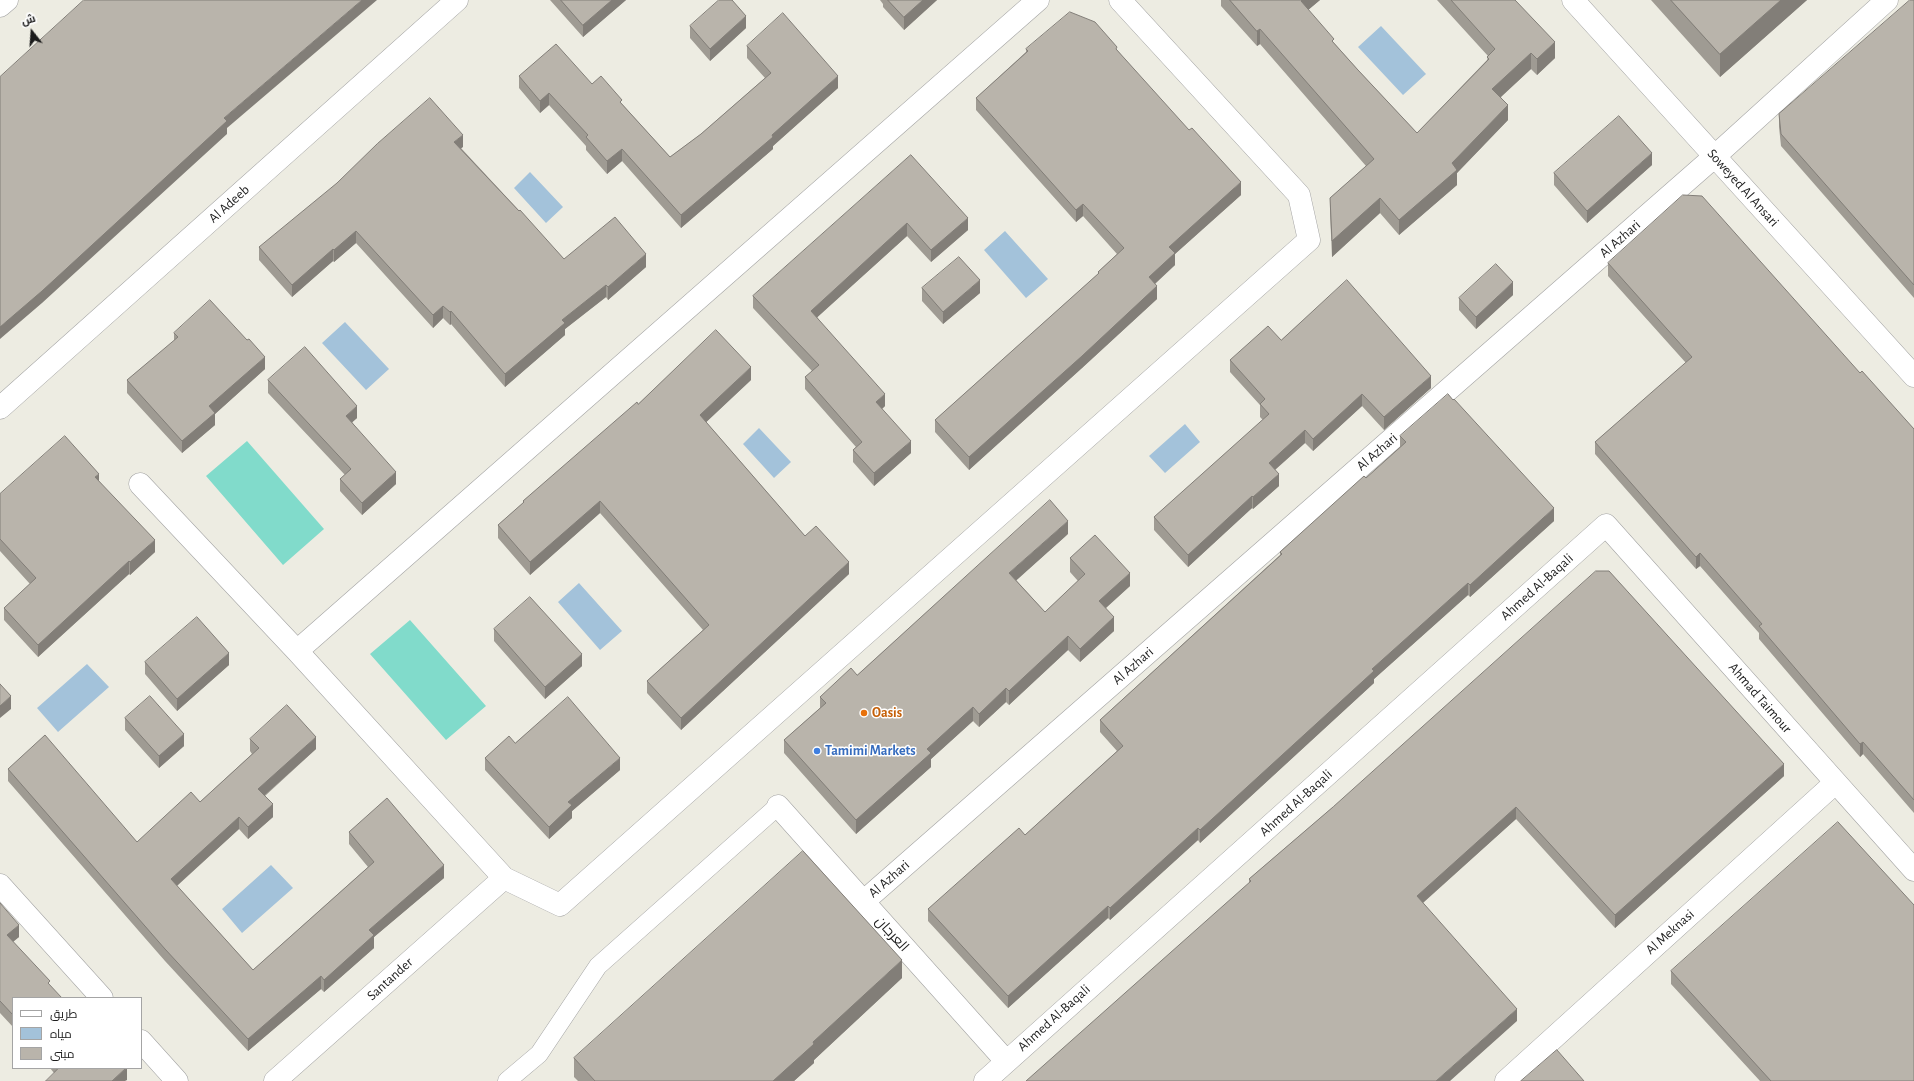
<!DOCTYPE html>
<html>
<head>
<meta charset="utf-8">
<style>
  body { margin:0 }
  #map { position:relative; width:1914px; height:1081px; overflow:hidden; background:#edece2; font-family:"Alegreya Sans",Cairo,sans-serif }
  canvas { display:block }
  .legend { position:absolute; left:12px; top:997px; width:130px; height:72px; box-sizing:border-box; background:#fff; border:1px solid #a4a4a4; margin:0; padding:5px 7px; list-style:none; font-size:12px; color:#1c1c1c }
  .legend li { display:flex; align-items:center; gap:8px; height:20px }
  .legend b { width:20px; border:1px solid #a4a4a4 }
  .north { position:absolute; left:12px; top:12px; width:40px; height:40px; -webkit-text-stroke:3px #fff; paint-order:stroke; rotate:343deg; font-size:11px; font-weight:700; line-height:16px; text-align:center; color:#1c1c1c }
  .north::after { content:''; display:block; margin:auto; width:14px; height:18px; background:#1c1c1c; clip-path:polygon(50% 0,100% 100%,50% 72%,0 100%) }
</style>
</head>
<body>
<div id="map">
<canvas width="1914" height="1081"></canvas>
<ul class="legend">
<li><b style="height:5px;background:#fff"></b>طريق</li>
<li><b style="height:11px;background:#a3c2da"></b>مياه</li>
<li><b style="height:11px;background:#b9b4ab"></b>مبنى</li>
</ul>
<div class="north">ش</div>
</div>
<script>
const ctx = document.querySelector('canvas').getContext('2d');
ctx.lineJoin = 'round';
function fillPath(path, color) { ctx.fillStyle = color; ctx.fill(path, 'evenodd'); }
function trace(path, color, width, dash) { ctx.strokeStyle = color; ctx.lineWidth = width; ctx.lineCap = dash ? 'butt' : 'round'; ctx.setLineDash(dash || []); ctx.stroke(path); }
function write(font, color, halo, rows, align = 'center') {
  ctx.font = font + ' "Alegreya Sans",Cairo,sans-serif'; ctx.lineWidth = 3; ctx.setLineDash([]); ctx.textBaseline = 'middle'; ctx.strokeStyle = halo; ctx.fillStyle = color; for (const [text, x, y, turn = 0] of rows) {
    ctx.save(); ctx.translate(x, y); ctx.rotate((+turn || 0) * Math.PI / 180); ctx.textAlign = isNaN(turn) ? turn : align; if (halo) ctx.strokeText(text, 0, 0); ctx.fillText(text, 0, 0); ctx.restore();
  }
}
fillPath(new Path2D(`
  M247 441 324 529 283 565 206 476Z
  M410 620 486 706 446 740 370 654Z`), '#81dbcb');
fillPath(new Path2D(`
  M1381 26 1426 74 1403 95 1358 47Z
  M530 172 563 207 546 223 514 188Z
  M1005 231 1048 279 1026 298 984 250Z
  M345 322 389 369 366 390 322 343Z
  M1185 424 1200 442 1165 473 1149 456Z
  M759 428 791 462 774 478 743 444Z
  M579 583 622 631 600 650 558 602Z
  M87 664 109 687 58 732 37 708Z
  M271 865 293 888 242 933 222 909Z`), '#a3c2da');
const service = new Path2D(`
  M507 1081 539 1054 598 966 778 806`);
const minor = new Path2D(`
  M1573 0 1914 376
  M0 408 457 0
  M140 484 297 651 504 878 560 905 1309 240 1299 195 1120 0
  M297 651 1038 0
  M778 806 1006 1061
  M0 885 102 998
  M863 902 1714 157 1887 0
  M141 1041 177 1081
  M275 1081 504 878
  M985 1081 1606 525 1914 870
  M1506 1081 1835 783`);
const tertiary = new Path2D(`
  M0 6 7 0`);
trace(service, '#a3a3a3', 19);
trace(minor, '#a3a3a3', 23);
trace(tertiary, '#a3a3a3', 23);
trace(service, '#fff', 18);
trace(minor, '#fff', 22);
trace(tertiary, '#fff', 22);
fillPath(new Path2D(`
  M550 0H626L583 37Z
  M880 0H937L904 30 883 7V4Z
  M1221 0H1320L1308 10 1334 43 1358 70 1417 133 1487 60 1488 56 1437 0H1515L1555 58 1537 75 1531 69 1501 97 1508 120 1457 173V185L1399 235 1380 213 1332 257 1330 213V198L1366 166 1260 44 1257 46 1221 6Z
  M1651 0H1807L1720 77Z
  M1914 0V298L1781 146 1779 127V114Z
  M690 26 746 28 710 61 690 38Z
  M747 46 838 88 773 146V149L681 228 622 161 607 174 586 150V146L549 105 540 113 519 88V76L592 84 622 104 670 157 701 134 765 78 747 58Z
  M1026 49 1117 50 1241 195 1175 254V265L1155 284 1157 299 1082 368 969 470 935 432V420L1098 274V272L1117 254 1083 216 1076 222 976 110V98L1026 52Z
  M463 147 461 148 564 259 646 267 608 300 606 297 565 329V335L505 387 451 324 450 325 443 318 433 328 356 243 334 262 333 261 292 297 259 260V247Z
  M911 155 968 230 931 262 907 236 817 317 885 406 882 409 911 453 874 486 853 462V450L856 447 805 389V377L812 371 753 308V296Z
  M1652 165 1587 223 1554 185V173Z
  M1608 263 1860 373 1914 429V813L1863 754 1860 757 1759 639V633L1700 566 1696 569 1595 454V442L1686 363 1608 276Z
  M922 288 980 293 943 324 922 301Z
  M1513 295 1476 329 1459 310V298Z
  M174 333 265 369 215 414V425L182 453 127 393V380L174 341Z
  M1281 340 1431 388 1384 430 1362 406 1313 451 1305 443 1275 470 1279 486 1253 509 1252 508 1188 567 1154 530V517L1263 420 1260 417V405L1230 372V360Z
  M268 380 357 418 352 422 396 484 362 515 340 491V479L345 475 268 393Z
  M751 380 706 422 805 536 849 574 681 730 647 693V681L703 630 600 513 530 575 498 538V525L523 503V501L638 404Z
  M1400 436 1554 521 1470 597 1468 595 1374 679V683L1200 843 1198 840 1110 920 1108 918 1008 1008 928 921V909L1025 835 1117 751 1100 732V720L1280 555V552L1366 478 1400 447Z
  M99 481 155 552 130 575 129 574 38 657 4 620V608L30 584 0 551V494Z
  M1068 534 1016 580 1045 612 1078 581 1070 572V558L1130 586 1106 608 1114 631 1080 662 1068 650 1009 705 1006 702 979 727 973 721 931 759V767L856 834 784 753V740L820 708V697L857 675Z
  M494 629 582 666 545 699 494 641Z
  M145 662 229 665 177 711 145 674Z
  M125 718 184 746 159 768 125 730Z
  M250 739 316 749 265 796 273 817 248 839 239 829 177 886 253 970 368 867 349 844V832L444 878 374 937V948L324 992 321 989 248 1051 165 961 8 781V769L137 842 200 802 252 754 250 751Z
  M515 743 620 770 572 811V818L549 839 485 770V758Z
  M1784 776 1615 928 1516 819 1423 903 1517 1021 1249 883V879L1333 807Z
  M0 903 19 937 13 941V1027L0 1013Z
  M1671 971 1914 1081H1760L1671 984Z
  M902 978 814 1060V1063L794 1081H578L574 1077V1058Z
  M50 1068H127V1080L54 1073Z`), '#9f9b93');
fillPath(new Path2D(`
  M362 0H377L227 128V134L42 303 0 339V327L224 118Z
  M612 0H626L583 37V25Z
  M923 0H937L904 30V17Z
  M1302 0H1320L1301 16V1Z
  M1781 0H1807L1720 77V54Z
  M746 16V28L710 61V49Z
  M1260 29V44L1257 46V31Z
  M1555 42V58L1537 75V59Z
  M1531 53V69L1492 105V89Z
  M838 76V88L773 146V149L681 228V215Z
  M549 93V105L540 113V101Z
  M1508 105V120L1457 173V185L1399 235V220L1452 163Z
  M463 135V147L454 154V142Z
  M622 149V161L607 174V161Z
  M1652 153V165L1587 223V211Z
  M1241 182V195L1175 254V265L1149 289V277L1169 247Z
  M1380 198V213L1332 257V241Z
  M1083 204V216L1076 222V210Z
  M968 218V230L931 262V250Z
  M907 223V236L811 323V311Z
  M356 231V243L334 262V250Z
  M333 249V261L292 297V285Z
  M646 254V267L608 300V287Z
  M980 280V293L943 324V312Z
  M1513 282V295L1476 329V317Z
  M606 285V297L565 329V335L505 387V374L562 320Z
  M1157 286V299L1082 368 969 470V457Z
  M443 306V318L433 328V315Z
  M451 311V324L450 325V312Z
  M265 357V369L215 414V425L182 453V441L209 406Z
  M751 367V380L700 428V415Z
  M1431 376V388L1384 430V417Z
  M885 394V406L876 414V402Z
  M1362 394V406L1313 451V439Z
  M357 406V418L346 428V416Z
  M1305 430V443L1269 475V463Z
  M911 441V453L874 486V473Z
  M396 472V484L362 515V503Z
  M99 474V486L95 477Z
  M1279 474V486L1253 509V497Z
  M1252 496V508L1188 567V555Z
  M600 501V513L530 575V562Z
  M1554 508V521L1470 597V585Z
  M1068 521V534L1009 587V573Z
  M155 540V552L130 575V562Z
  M1700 553V566L1696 569V557Z
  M129 561V574L38 657V645Z
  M849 562V574L681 730V718Z
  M1130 573V586L1099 614V601Z
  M1468 583V595L1374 679V683L1200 843V830L1372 669Z
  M1114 617V631L1080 662V649Z
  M1068 636V650L1009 705V691Z
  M229 653V665L177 711V699Z
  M582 654V666L545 699V687Z
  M1006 688V702L979 727V714Z
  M11 696V709L0 718V706Z
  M973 707V721L931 759V767L856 834V820L927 749Z
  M184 734V746L159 768V756Z
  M316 737V749L258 801V789Z
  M1863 742V754L1860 757V744Z
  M620 758V770L572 811V818L549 839V827L568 802Z
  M1784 764V776L1615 928V915Z
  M273 804V817L248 839V827Z
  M1516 807V819L1417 908V896Z
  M239 817V829L171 891V879Z
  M1198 828V840L1110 920V908Z
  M444 865V878L374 937V948L324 992V980L369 930Z
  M1108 906V918L1008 1008V996Z
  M19 925V937L7 947V935Z
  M902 960V978L814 1060V1063L794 1081H773L813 1042Z
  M321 976V989L248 1051V1039Z
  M1517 1009V1021L1450 1081H1436Z
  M127 1068V1080L125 1081H112Z`), '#827e78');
const building = new Path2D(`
  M84 0H362L224 118 227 121 42 291 0 327V77Z
  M561 0H612L583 25Z
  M719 0H732L746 16 710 49 690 26Z
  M888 0H923L904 17Z
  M1230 0H1302L1301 1 1334 39 1332 41 1358 70 1417 133 1489 59 1487 57 1495 49 1451 0H1515L1555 42 1537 59 1531 53 1492 89 1508 105 1452 163 1457 170 1399 220 1380 198 1332 241 1330 198 1374 159 1260 29 1257 31Z
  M1671 0H1781L1720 54Z
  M1910 0H1914V285L1781 134 1779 114Z
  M1070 12 1095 22 1117 47 1116 49 1189 130 1192 128 1241 182 1169 247 1175 253 1149 277 1157 286 1082 356 969 457 935 420 1099 273 1098 272 1124 248 1083 204 1076 210 976 98 1028 51 1026 49Z
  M783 13 838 76 772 135 773 137 681 215 622 149 607 161 586 137 588 135 549 93 540 101 519 76 556 44 592 84 601 76 622 100 620 102 670 157 701 134 771 73 747 46Z
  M430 98 463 135 454 142 519 211 520 210 564 259 615 217 646 254 608 287 606 285 562 320 565 323 505 374 451 311 450 312 443 306 433 315 356 231 334 250 333 249 292 285 259 247 337 183 377 144Z
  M1619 116 1652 153 1587 211 1554 173Z
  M911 155 968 218 931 250 907 223 811 311 885 394 876 402 911 441 874 473 853 450 862 442 805 377 819 365 753 296Z
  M1683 195 1702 196 1860 373 1862 371 1914 429V800L1863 742 1860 744 1759 626 1762 624 1700 553 1696 557 1595 442 1692 357 1608 263Z
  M959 257 980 280 943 312 922 288Z
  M1496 264 1513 282 1476 317 1459 298Z
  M1347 280 1431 376 1384 417 1362 394 1313 439 1305 430 1269 463 1279 474 1253 497 1252 496 1188 555 1154 517 1269 414 1260 404 1265 399 1230 360 1268 326 1281 340Z
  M210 300 247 340 249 339 265 357 209 406 215 413 182 441 127 380 178 337 174 333Z
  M716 330 751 367 700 415 805 536 816 526 849 562 681 718 647 681 709 625 600 501 530 562 498 525 524 502 523 501 637 402 638 404Z
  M305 347 357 406 346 416 396 472 362 503 340 479 351 469 268 380Z
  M1448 394 1453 400 1454 399 1554 508 1470 585 1468 583 1372 669 1374 671 1200 830 1198 828 1110 908 1108 906 1008 996 928 909 1019 828 1025 835 1123 746 1100 720 1282 554 1280 552 1364 476 1366 478 1406 442 1400 436Z
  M65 436 99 474 95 477 155 540 130 562 129 561 38 645 4 608 36 578 0 539V494Z
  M1050 500 1068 521 1009 573 1045 612 1085 574 1070 558 1095 535 1130 573 1099 601 1114 617 1080 649 1068 636 1009 691 1006 688 979 714 973 707 927 749 931 753 856 820 784 740 826 703 820 697 851 668 857 675Z
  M1596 571H1609L1784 764 1615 915 1516 807 1417 896 1517 1009 1436 1081H1026L1251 881 1249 879 1333 807Z
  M530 597 582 654 545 687 494 629Z
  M197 617 229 653 177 699 145 662Z
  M0 684 11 696 0 706Z
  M150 696 184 734 159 756 125 718Z
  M568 697 620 758 568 802 572 805 549 827 485 758 509 736 515 743Z
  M287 705 316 737 258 789 273 804 248 827 239 817 171 879 253 970 374 862 349 832 387 798 444 865 369 930 374 935 324 980 321 976 248 1039 165 949 8 769 45 735 137 842 191 792 200 802 259 748 250 739Z
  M1838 822 1914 905V1081H1771L1671 971Z
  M803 851 902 960 813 1042 814 1044 773 1081H595L574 1058Z
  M0 903 19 925 7 935 50 981 48 983 62 998H13V1015L0 1001Z
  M1557 1050 1584 1081H1521Z
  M59 1068H126L112 1081H46Z`);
fillPath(building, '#b9b4ab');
trace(building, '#827e78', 1);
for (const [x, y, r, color] of [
  [864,713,4,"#e8710a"],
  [817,751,4,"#3f7fe0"]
]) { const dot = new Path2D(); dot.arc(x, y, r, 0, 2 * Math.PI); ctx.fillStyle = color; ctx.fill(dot); trace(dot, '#fff', 1.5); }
write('14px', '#1c1c1c', '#fff', [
  ["Soweyed Al Ansari",1743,188,48],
  ["Al Adeeb",229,204,-42],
  ["Al Azhari",1620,239,-41],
  ["Al Azhari",1377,452,-41],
  ["Ahmed Al-Baqali",1537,587,-42],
  ["Al Azhari",1133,666,-41],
  ["Ahmad Taimour",1760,698,49],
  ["Ahmed Al-Baqali",1296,803,-42],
  ["Al Azhari",889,879,-41],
  ["Al Meknasi",1670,932,-42],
  ["العرجان",892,934,48],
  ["Santander",390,979,-42],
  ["Ahmed Al-Baqali",1054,1018,-42]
]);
write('bold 14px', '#c56008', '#fff', [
  ["Oasis",872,713]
], 'left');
write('bold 14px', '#366cbe', '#fff', [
  ["Tamimi Markets",825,751]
], 'left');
</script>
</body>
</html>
